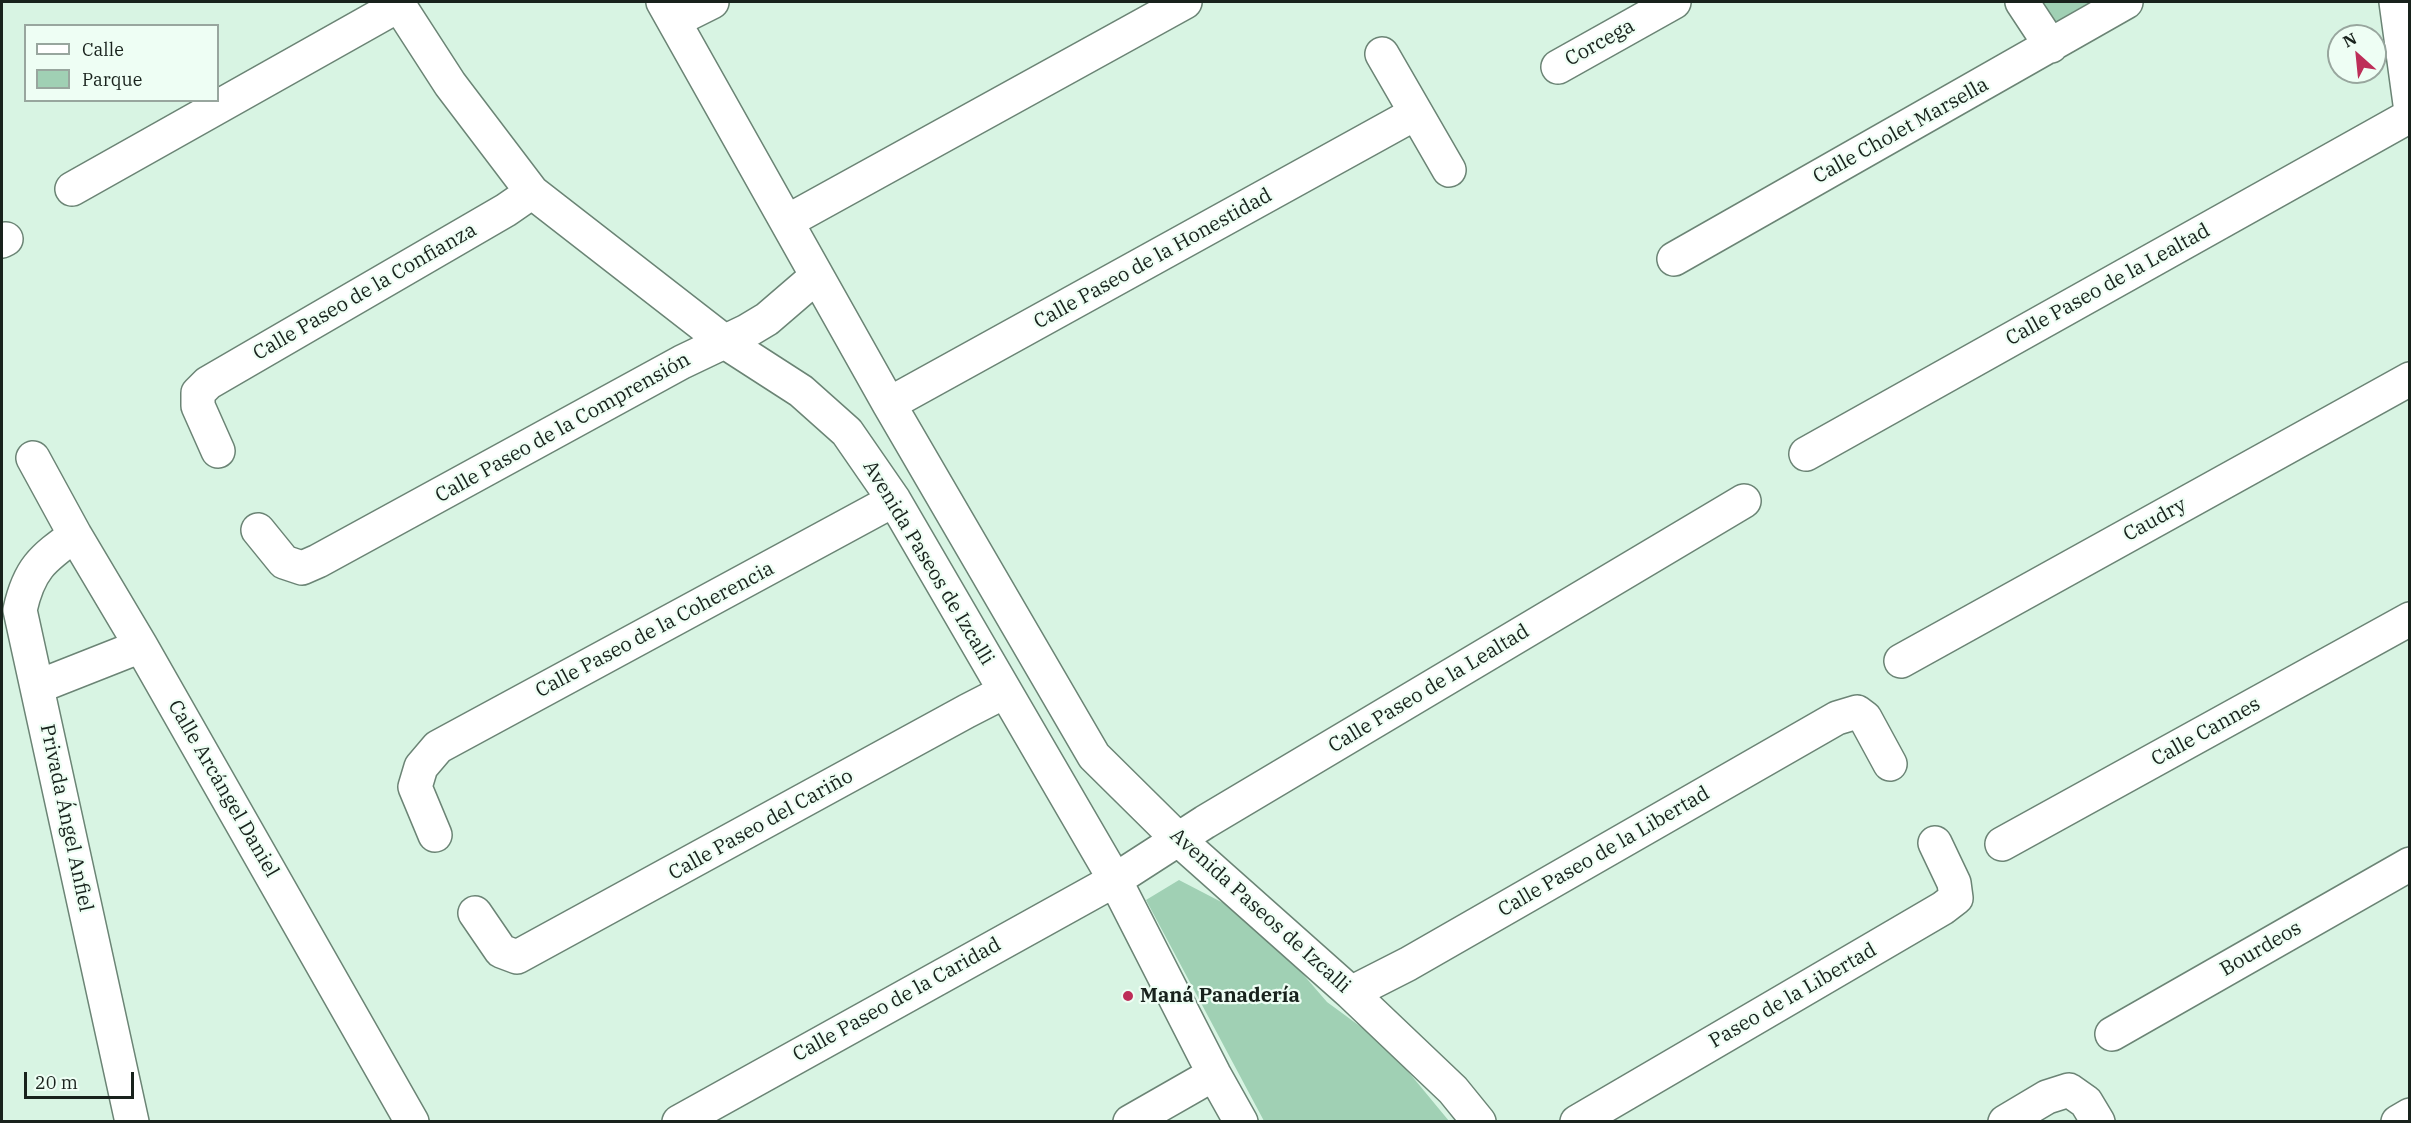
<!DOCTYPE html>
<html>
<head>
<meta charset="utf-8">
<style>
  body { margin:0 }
  #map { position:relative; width:2411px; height:1123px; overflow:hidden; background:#d8f4e3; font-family:"IBM Plex Serif",serif }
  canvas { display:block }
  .frame { position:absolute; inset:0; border:3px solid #18221c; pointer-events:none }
  .legend { position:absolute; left:24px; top:24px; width:195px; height:78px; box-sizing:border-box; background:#eefef4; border:2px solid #98a69e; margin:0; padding:8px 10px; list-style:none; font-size:18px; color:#18221c }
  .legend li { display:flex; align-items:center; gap:12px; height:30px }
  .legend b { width:30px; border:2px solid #98a69e }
  .north { position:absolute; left:2327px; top:24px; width:60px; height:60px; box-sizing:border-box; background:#eefef4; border:2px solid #98a69e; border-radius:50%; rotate:333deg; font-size:16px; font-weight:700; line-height:24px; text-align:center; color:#18221c }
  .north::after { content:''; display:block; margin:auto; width:21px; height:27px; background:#bd2e58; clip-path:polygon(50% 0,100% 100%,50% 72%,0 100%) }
  .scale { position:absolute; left:24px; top:1072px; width:110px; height:27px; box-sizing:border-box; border:3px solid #18221c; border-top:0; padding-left:8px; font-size:18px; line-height:21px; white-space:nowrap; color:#18221c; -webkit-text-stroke:4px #eefef4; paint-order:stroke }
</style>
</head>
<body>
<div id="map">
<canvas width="2411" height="1123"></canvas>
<div class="frame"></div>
<ul class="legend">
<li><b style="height:8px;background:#fff"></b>Calle</li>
<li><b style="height:16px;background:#a0d0b4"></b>Parque</li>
</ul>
<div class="north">N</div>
<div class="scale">20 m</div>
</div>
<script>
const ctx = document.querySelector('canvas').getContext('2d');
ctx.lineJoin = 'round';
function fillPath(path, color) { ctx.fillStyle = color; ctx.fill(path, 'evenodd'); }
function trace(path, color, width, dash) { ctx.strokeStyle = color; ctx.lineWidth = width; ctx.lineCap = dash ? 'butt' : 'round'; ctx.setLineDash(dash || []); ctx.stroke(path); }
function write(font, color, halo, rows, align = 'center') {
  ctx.font = font + ' "IBM Plex Serif",serif'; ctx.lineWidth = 4.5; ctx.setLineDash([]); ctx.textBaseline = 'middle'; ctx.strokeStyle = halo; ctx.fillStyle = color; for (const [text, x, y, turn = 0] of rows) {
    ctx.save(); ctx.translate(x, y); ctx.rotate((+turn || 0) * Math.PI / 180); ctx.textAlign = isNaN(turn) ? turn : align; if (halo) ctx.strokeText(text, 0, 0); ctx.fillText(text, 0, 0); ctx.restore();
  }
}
fillPath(new Path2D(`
  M2015 2H2124L2043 48Z
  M1179 880 1256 920 1327 1002 1387 1046 1449 1121H1264L1146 900Z`), '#a0d0b4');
const minor = new Path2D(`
  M397 2 450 84 532 192 725 342 801 391 847 432 894 500 1115 880 1214 1074 1241 1122
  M663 2 889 404 1094 756 1179 840 1351 993 1453 1090 1479 1122
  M2022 2 2051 46
  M2396 2 2410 104
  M674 21 712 2
  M1382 54 1449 170
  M1558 67 1674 2
  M72 189 399 5
  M788 221 1185 2
  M2 241 6 239
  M1674 259 2126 2
  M889 404 1416 113
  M218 451 198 406V393L208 383 506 210 532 192
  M1806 454 2410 116
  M33 458 75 535 141 646 412 1122
  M258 530 284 562 302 568 318 561 682 362 747 331 767 319 817 276
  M75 535C42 559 29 569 20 610L132 1122
  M1901 661 2410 379
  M37 687 141 646
  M435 835 415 787 421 767 438 747 894 500
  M2002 844 2410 619
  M475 913 501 951 517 957 967 711 1004 692
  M1351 993 1408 964 1837 718 1857 712 1865 718 1890 764
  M2112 1034 2410 864
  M679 1122 1115 880 1205 822 1744 501
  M1130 1122 1214 1074
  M1577 1122 1943 908 1956 898 1954 883 1935 843
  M2005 1122 2047 1097 2069 1090 2086 1102 2098 1122
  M2398 1122 2410 1115`);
trace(minor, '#6b8475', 36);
trace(minor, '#fff', 33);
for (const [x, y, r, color] of [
  [1128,996,6,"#bd2e58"]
]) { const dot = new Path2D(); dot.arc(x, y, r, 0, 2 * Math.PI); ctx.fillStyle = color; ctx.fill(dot); trace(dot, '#eefef4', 2); }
write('20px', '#18221c', '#eefef4', [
  ["Corcega",1600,43,-29],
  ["Calle Cholet Marsella",1901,131,-29],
  ["Calle Paseo de la Honestidad",1153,259,-29],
  ["Calle Paseo de la Lealtad",2108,285,-29],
  ["Calle Paseo de la Confianza",365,292,-30],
  ["Calle Paseo de la Comprensión",563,428,-29],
  ["Caudry",2155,520,-29],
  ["Avenida Paseos de Izcalli",928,563,59],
  ["Calle Paseo de la Coherencia",655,630,-28],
  ["Calle Paseo de la Lealtad",1429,689,-31],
  ["Calle Cannes",2206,732,-29],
  ["Calle Arcángel Daniel",223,789,60],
  ["Privada Ángel Anfiel",66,818,78],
  ["Calle Paseo del Cariño",761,825,-29],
  ["Calle Paseo de la Libertad",1604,852,-30],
  ["Avenida Paseos de Izcalli",1260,911,42],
  ["Bourdeos",2261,949,-30],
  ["Paseo de la Libertad",1793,996,-30],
  ["Calle Paseo de la Caridad",897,1000,-29]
]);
write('bold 20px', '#18221c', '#eefef4', [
  ["Maná Panadería",1140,996]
], 'left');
</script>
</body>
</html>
